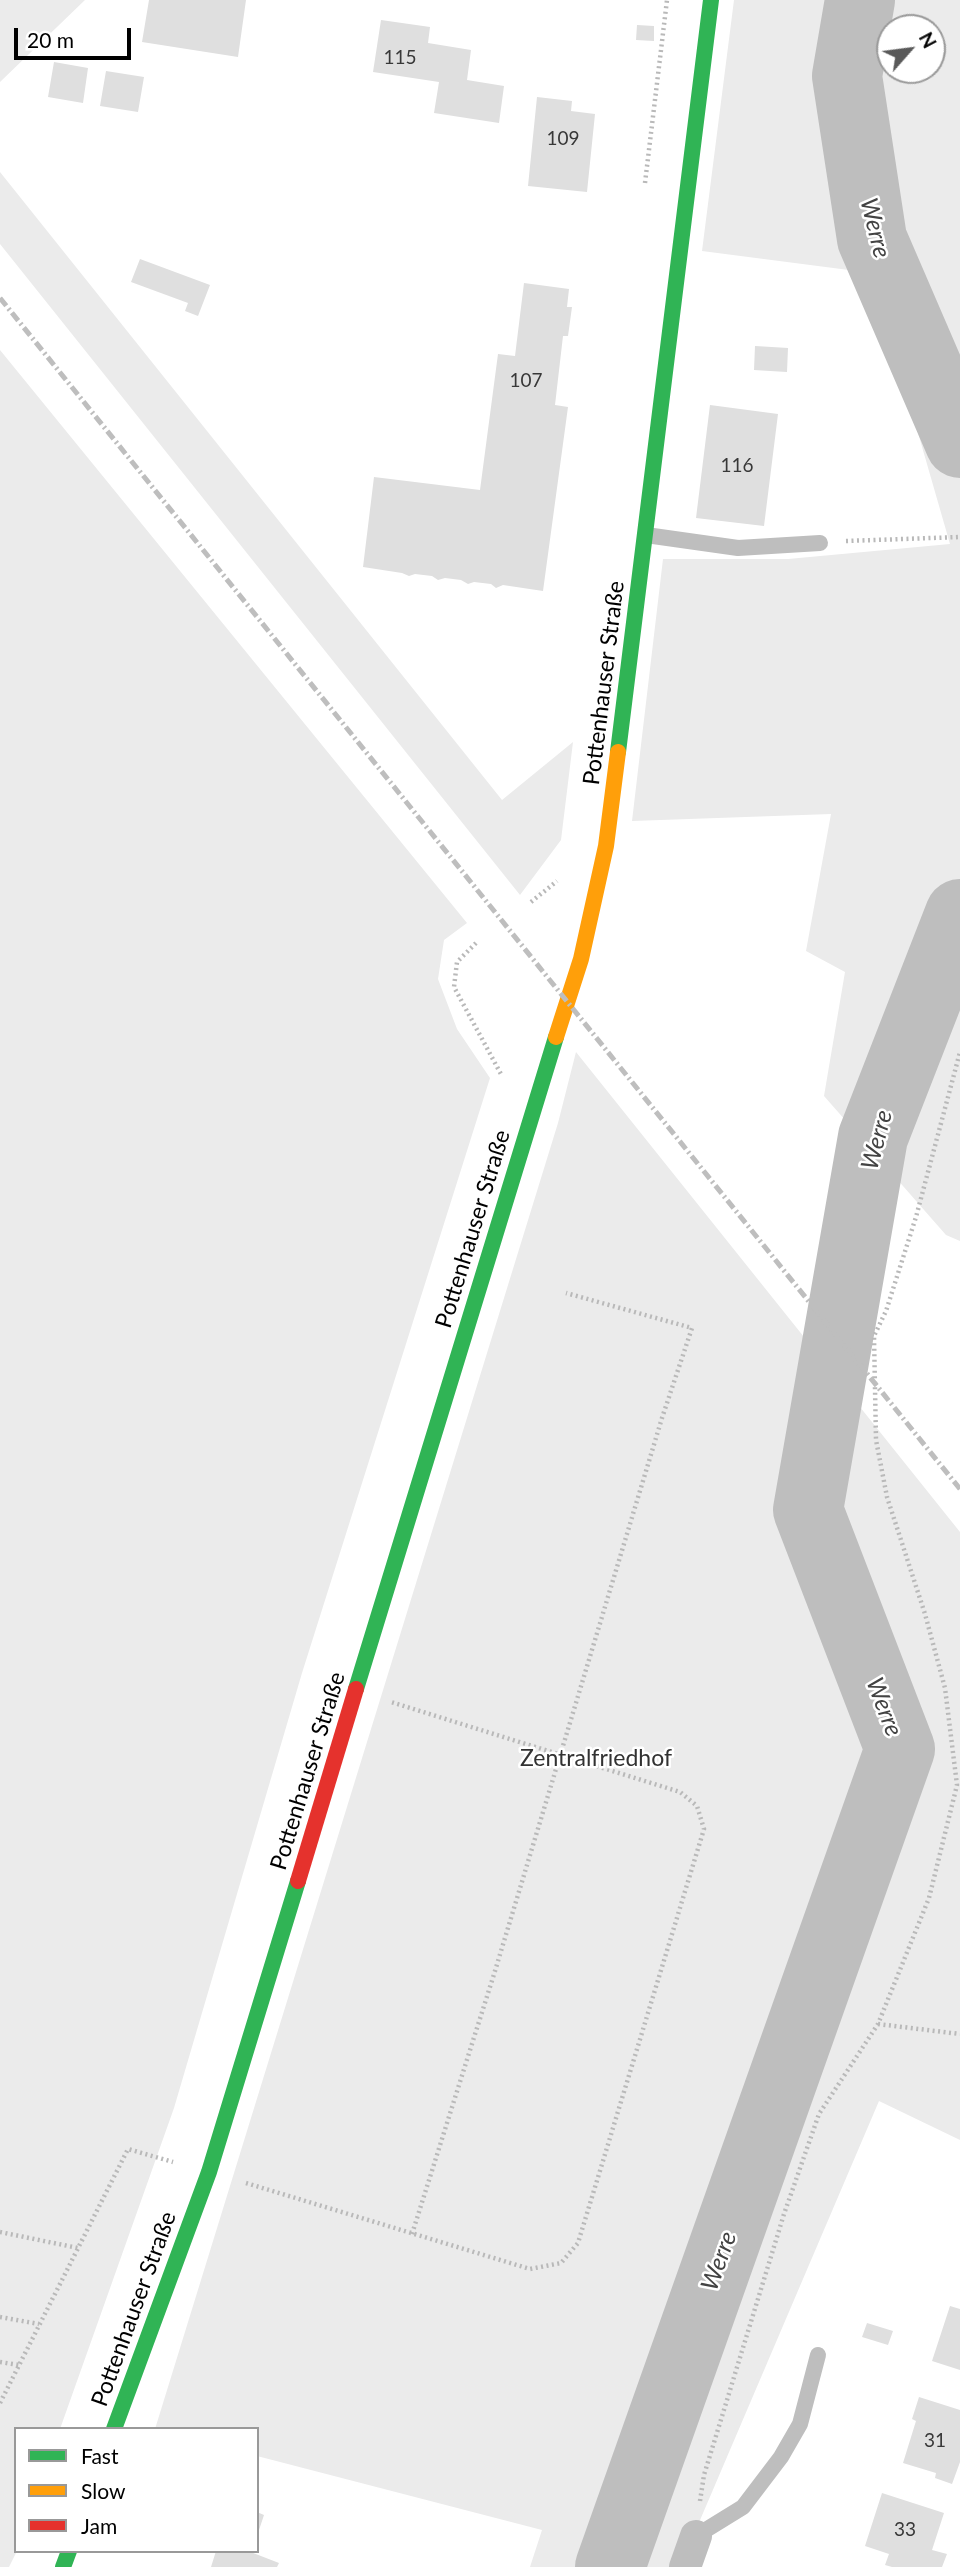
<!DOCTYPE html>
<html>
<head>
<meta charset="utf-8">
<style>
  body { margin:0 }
  #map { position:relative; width:960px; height:2567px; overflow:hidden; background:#fff; font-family:Lato,sans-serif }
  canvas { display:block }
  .legend { position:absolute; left:14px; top:2427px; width:245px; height:126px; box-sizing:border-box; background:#fff; border:2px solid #999; margin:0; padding:9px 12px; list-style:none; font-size:21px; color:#000 }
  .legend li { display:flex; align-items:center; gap:14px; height:35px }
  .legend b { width:35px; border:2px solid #999 }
  .north { position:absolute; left:876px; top:14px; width:70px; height:70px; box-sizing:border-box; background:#fff; border:2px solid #999; border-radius:50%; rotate:62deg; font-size:19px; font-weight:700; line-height:28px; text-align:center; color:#000 }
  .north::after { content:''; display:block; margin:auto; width:24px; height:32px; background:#595959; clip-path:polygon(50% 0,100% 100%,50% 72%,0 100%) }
  .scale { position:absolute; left:14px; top:28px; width:117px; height:32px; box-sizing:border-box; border:4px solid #000; border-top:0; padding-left:9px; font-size:21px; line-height:24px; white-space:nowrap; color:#000; -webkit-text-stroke:5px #fff; paint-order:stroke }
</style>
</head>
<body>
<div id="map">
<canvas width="960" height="2567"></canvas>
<ul class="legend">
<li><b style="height:9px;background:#30b455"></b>Fast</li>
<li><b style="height:9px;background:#ff9f0a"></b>Slow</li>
<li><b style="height:9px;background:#e5322d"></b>Jam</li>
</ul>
<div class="north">N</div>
<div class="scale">20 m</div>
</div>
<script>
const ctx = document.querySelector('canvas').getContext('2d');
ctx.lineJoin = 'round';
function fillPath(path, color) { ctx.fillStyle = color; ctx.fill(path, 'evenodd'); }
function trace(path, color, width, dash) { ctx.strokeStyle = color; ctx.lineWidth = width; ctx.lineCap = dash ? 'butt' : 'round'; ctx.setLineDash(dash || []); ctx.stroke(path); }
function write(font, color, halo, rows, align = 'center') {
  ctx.font = font + ' Lato,sans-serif'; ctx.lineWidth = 5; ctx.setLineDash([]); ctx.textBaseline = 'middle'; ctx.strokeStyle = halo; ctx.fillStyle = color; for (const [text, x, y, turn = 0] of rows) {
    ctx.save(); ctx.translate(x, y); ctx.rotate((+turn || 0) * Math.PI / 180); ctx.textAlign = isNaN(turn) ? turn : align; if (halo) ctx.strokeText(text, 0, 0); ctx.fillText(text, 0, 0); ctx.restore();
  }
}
fillPath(new Path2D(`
  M0 0H85L0 82Z
  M734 0H960V1241L946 1235 824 1096 845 972 806 951 831 814 632 821 663 559H788L950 544 872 273 702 251ZM890 28H932V70H890Z
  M0 172 502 800 573 742 561 840 520 895 0 244Z
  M0 350 467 923 444 940 438 979 457 1029 490 1078 302 1673 174 2108 60 2429H16L17 2551 9 2567H0Z
  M576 1052 960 1532V2140L879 2101 680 2567H530L542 2530 257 2456V2429H155L558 1123Z`), '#ebebeb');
trace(new Path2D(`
  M860 0 847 76 872 239 960 443
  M610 2567 900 1749 808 1510 873 1137 960 914`), '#bebebe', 70);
fillPath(new Path2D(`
  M149 0H246L238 57 142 42Z
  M381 20 430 27 428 43 471 50 467 80 504 86 499 123 434 113 439 82 373 72Z
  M637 25 654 26V41L636 40Z
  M54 62 88 68 83 103 48 97Z
  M106 71 144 77 138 112 100 106Z
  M537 97 572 101 571 111 595 114 587 192 528 186Z
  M140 259 210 285 198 316 185 311 188 303 131 282Z
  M524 283 569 289 567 307H572L568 336H563L555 405 568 407 543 591 503 585 496 588 491 584 474 582 468 584 461 580 445 578 438 580 432 576 415 574 409 576 402 573 363 567 374 477 480 490 498 354 515 356Z
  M755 346 788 348 787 372 754 370Z
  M710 405 778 414 764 526 696 518Z
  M950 2306 960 2309V2370L932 2361Z
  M867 2323 893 2331 888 2345 862 2337Z
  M919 2397 960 2410V2462L952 2484 935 2478 936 2473 903 2463 916 2421 912 2419Z
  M882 2493 944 2513 932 2550 947 2554 942 2567H892L885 2565 889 2554 865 2546Z
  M257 2512 264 2515 258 2533H257Z
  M216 2551H248L279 2563 277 2567H211Z`), '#dfdfdf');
trace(new Path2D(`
  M645 183 667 0
  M846 541 960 537
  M531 902 557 881
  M476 943 457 962 454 987 502 1076
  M878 2024 960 2034
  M246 2183 530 2269 561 2263 578 2243 704 1829 697 1806 680 1792 391 1702
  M0 2232 78 2248
  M412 2234 495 1971 662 1418 692 1328 566 1293
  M0 2317 39 2324
  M0 2362 19 2365
  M0 2403 128 2149 173 2162
  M700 2501 704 2475 784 2214 819 2114 878 2024 929 1898 957 1785 945 1688 925 1614 887 1497 876 1440 874 1336 886 1311 916 1217 960 1052`), '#b9b9b9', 4.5, [2, 3.5]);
trace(new Path2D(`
  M646 535 738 548 820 543
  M696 2536 743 2507 781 2457 800 2424 818 2355`), '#bebebe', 16);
trace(new Path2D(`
  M685 2567 696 2536`), '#bebebe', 32);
trace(new Path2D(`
  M618 752 711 0
  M356 1689 556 1037
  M114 2429 209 2172 298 1881
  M63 2567 69 2551`), '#30b455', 16);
trace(new Path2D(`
  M556 1037 581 959 606 846 618 752`), '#ff9f0a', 16);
trace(new Path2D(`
  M298 1881 356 1689`), '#e5322d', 16);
trace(new Path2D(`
  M0 298 960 1489`), '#bebebe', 5, [10, 3.5, 2, 3.5]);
write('19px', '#383838', null, [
  ["115",400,58],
  ["109",563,139],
  ["107",526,381],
  ["116",737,466],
  ["31",935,2441],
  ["33",905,2530]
]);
write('23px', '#000', '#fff', [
  ["Pottenhauser Straße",604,683,-83],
  ["Pottenhauser Straße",473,1229,-73],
  ["Pottenhauser Straße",308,1771,-73],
  ["Pottenhauser Straße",134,2309,-70]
]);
write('23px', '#323232', '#fff', [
  ["Zentralfriedhof",596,1759]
]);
write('italic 24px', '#434343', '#fff', [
  ["Werre",875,228,76],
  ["Werre",877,1140,-75],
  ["Werre",884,1707,69],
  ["Werre",719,2261,-70]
]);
</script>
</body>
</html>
